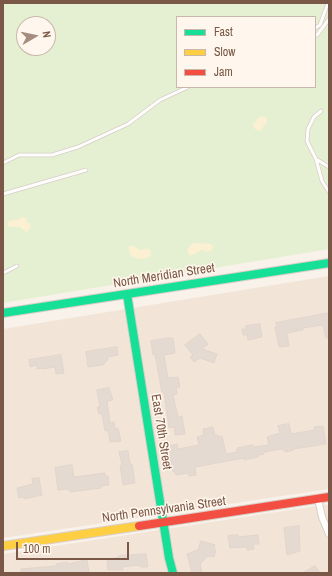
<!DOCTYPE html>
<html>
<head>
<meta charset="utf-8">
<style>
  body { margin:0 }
  #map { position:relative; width:332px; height:576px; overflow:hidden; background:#f8f2ea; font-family:"Archivo Narrow",sans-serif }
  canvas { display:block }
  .frame { position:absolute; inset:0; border:4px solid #7a5747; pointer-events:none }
  .legend { position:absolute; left:176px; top:16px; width:140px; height:72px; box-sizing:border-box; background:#fff7ed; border:1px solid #cab7ab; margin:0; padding:5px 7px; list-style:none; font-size:12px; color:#7a5747 }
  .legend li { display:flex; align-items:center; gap:8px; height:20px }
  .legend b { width:20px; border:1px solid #cab7ab }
  .north { position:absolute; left:16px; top:16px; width:40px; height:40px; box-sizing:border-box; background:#fff7ed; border:1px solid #cab7ab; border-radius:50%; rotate:81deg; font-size:11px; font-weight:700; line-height:16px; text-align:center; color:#7a5747 }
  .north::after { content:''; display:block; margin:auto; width:14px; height:18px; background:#a68d80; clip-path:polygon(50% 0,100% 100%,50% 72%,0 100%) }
  .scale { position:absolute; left:16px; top:542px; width:113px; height:18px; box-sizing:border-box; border:2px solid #7a5747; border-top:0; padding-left:5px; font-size:12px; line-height:14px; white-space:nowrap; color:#7a5747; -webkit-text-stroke:3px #fff7ed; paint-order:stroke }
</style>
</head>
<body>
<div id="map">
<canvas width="332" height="576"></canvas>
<div class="frame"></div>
<ul class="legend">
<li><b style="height:5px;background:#16e098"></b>Fast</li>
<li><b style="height:5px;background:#ffcf43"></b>Slow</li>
<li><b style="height:5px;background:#f24e42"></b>Jam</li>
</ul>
<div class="north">N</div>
<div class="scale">100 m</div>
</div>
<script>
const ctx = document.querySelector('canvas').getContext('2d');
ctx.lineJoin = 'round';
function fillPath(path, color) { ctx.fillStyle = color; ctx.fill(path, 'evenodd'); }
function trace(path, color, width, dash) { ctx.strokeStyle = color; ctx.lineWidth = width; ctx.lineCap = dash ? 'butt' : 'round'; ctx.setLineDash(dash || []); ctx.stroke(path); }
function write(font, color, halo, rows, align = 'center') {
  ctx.font = font + ' "Archivo Narrow",sans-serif'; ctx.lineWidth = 3; ctx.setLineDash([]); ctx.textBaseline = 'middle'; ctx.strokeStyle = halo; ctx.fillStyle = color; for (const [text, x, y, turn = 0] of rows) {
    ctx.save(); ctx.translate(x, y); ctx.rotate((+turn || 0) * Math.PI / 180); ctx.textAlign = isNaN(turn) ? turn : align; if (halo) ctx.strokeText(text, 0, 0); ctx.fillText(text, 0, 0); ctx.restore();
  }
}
fillPath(new Path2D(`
  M329 276V489L3 538V329Z
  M329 504V573H3V554Z`), '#f2e5d7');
fillPath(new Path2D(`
  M3 3H329V249L3 303ZM177 17H315V87H177ZM24 24H48V48H24Z`), '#e5f0d3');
fillPath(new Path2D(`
  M264 116 267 118V121L261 130 258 131 254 128 253 125 259 117Z
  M24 217 26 218 27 222 31 225 30 229 26 232 20 227H10L8 226V221L16 220Z
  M194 243 211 244 213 247 212 250 208 252 201 250 190 256 187 251 190 245Z
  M133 246 140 250 149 249 151 252V256C145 260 137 260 131 256L128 247Z`), '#fcf0d2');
const building = new Path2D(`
  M329 313V338H326L323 325 303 328V330L287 333 289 346 279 347 275 327H277L276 323Z
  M260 324 262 337 248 340 247 335H243L242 329H246V326Z
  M200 334 208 344 202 349 217 354 214 363 200 358 194 362 190 357 193 355 185 345Z
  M167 338H173L175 353 164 355 168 378 178 377 180 387 176 388 177 394 173 395 178 417 182 416 185 434 175 435 174 427 169 428 164 392 162 393 155 354 153 355 151 341Z
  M117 347 118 355 107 357 108 360 103 365 88 367 86 352Z
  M61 355 64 373 56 374 55 367 43 369V368L37 369V365L30 367 29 360Z
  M109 388 113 400 107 401 110 423 114 422 115 429 118 428 121 441 110 442 108 430 105 431 102 414H99L97 407H100L97 390Z
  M289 424 291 434 315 430 314 427 323 426 326 444 293 449 294 450 286 452 282 449 264 452V454L258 455V457L244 460V458L195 467 196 475 189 476 188 473 176 475 175 472H173L168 446 177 444 178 449 199 445 197 437 204 435 203 429 213 427 215 435H218V437L222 436 226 454 237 452V448L253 445V447L269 445 267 437 280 433 278 426Z
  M128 451 130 464H132L133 470 135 483 123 485 120 466 122 465 119 452Z
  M72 465 74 477 105 473V476H108L109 485 101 486V488L70 492 69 489 58 490 55 468Z
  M39 478 42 495 24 499V497L19 498 17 488 33 484 32 479Z
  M299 526 300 551 287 555 284 528Z
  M238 535V537L258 535 259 544H253L254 549 247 550V547L230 548 228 536Z
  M201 541 215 545 214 549 216 550 214 557 208 556 200 564 202 573H192L187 554 198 550Z
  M146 554 148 567H140V565L122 567 123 570H108L107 560 119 557V556Z
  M87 560 89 572 21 573V569L57 566 56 564 67 562V564Z
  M315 566 320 573H303Z`);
fillPath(building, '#e5dad1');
trace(building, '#e2d5cc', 1);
const lane = new Path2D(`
  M315 28 320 25 328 3
  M315 36 318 34 329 19
  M321 111 314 117 308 129 307 141 316 159 322 181 329 192
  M316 159 329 167
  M3 163 19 155H52L78 147 128 124 160 100 188 87
  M3 194 86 170
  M3 273 17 266`);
const street = new Path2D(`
  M318 499 322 517 329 534`);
const fast = new Path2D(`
  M127 294 169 558 173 573
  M3 313 329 263`);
const slow = new Path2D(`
  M3 546 139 526`);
const jam = new Path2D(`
  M139 526 329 497`);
trace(lane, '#d7cec7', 4.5);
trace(street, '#d7cec7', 8);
trace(fast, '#d8cec6', 10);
trace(slow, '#d8cec6', 10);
trace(jam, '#d8cec6', 10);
trace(lane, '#fefdfc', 3);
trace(street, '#fefdfc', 6);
trace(fast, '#16e098', 8);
trace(slow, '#ffcf43', 8);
trace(jam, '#f24e42', 8);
write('13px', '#7a5747', '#fff7ed', [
  ["North Meridian Street",164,276,-9],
  ["East 70th Street",161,432,81],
  ["North Pennsylvania Street",164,510,-8]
]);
</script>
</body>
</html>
